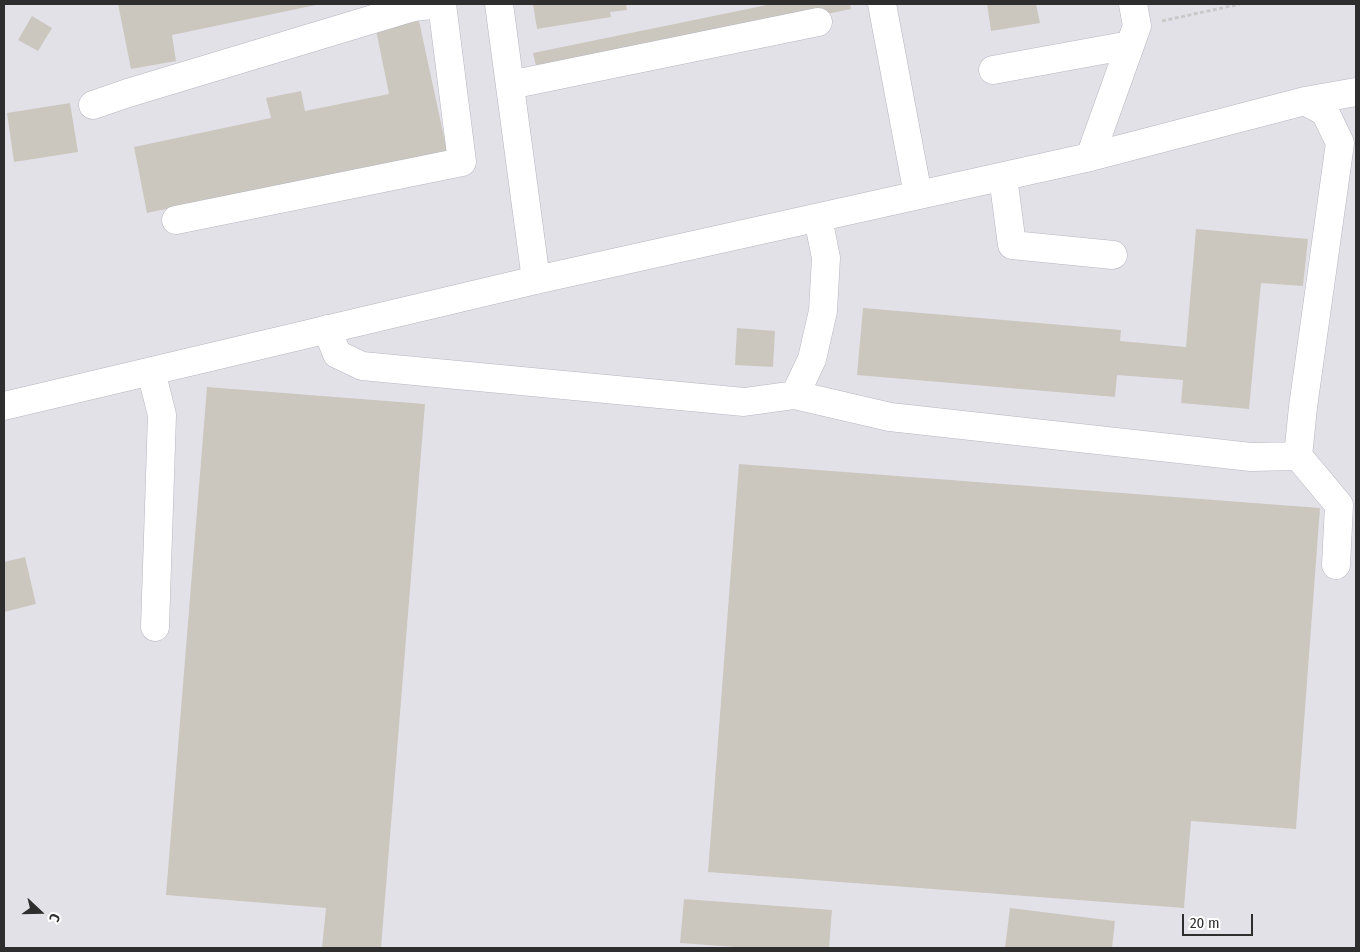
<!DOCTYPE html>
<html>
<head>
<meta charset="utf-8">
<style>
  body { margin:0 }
  #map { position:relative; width:1360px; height:952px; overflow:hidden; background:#efe9e1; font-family:"Fira Sans Condensed",sans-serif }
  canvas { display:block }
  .frame { position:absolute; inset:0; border:5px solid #2e2e2e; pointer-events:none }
  .north { position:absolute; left:15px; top:887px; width:50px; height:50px; -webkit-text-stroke:4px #fff; paint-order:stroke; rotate:111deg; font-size:14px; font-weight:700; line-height:20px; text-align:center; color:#2e2e2e }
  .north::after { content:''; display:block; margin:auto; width:18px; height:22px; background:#2e2e2e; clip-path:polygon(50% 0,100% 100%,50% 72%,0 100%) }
  .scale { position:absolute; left:1182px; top:914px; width:71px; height:22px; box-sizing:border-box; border:2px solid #2e2e2e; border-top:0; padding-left:6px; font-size:15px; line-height:18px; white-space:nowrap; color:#2e2e2e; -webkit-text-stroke:4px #fff; paint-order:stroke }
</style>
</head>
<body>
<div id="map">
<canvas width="1360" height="952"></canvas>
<div class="frame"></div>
<div class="north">С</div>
<div class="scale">20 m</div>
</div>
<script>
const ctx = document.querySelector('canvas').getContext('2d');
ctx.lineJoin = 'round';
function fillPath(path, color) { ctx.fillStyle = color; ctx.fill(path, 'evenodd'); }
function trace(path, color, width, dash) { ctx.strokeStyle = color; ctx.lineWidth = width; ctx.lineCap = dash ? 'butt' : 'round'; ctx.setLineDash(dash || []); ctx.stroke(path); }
fillPath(new Path2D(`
  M4 4H1356V948H4Z`), '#e3e1e8');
fillPath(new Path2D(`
  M118 4H316V5L172 35 176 61 131 69Z
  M533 4H626L627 10 610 12 611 17 537 29Z
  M772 4H850L851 9 538 74 533 53Z
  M987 4H1036L1040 23 991 31Z
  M32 16 52 28 38 51 18 40Z
  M419 21 447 151 147 213 134 147 271 118 266 98 301 91 305 111 389 94 376 30Z
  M70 103 78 152 14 162 7 113Z
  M1196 229 1308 239 1303 286 1261 283 1249 409 1181 403 1183 380 1117 375 1115 397 857 375 863 308 1121 330 1120 341 1186 347Z
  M737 328 775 331 773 367 735 365Z
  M207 387 425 404 381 948H322L326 908 166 895Z
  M739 464 1320 508 1296 829 1191 821 1184 908 708 872Z
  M25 557 36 604 4 612V562Z
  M684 899 832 910 829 948H750L680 943Z
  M1010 908 1115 921 1112 948H1005Z`), '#cbc7bf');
const minor = new Path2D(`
  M499 4 536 280
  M882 4 918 195
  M993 70 1130 45
  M510 85 818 22
  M93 105 128 93 413 7 441 4
  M1090 157 1137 26 1133 4
  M1003 177 1012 245 1113 255
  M176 220 462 162 442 4
  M327 329 337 354 362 366 744 402 795 395 812 359 823 311 826 258 818 218
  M151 371 162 415 155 627
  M795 395 890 417 1251 457 1298 456 1303 407 1340 143 1325 112 1305 101
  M4 406 536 280 1090 157 1305 101 1356 92
  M1298 456 1339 505 1336 565`);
trace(minor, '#b4b7c1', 29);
trace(new Path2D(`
  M1162 21 1240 4`), '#c9c9c9', 3, [4, 2.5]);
trace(minor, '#fff', 28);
</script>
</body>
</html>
